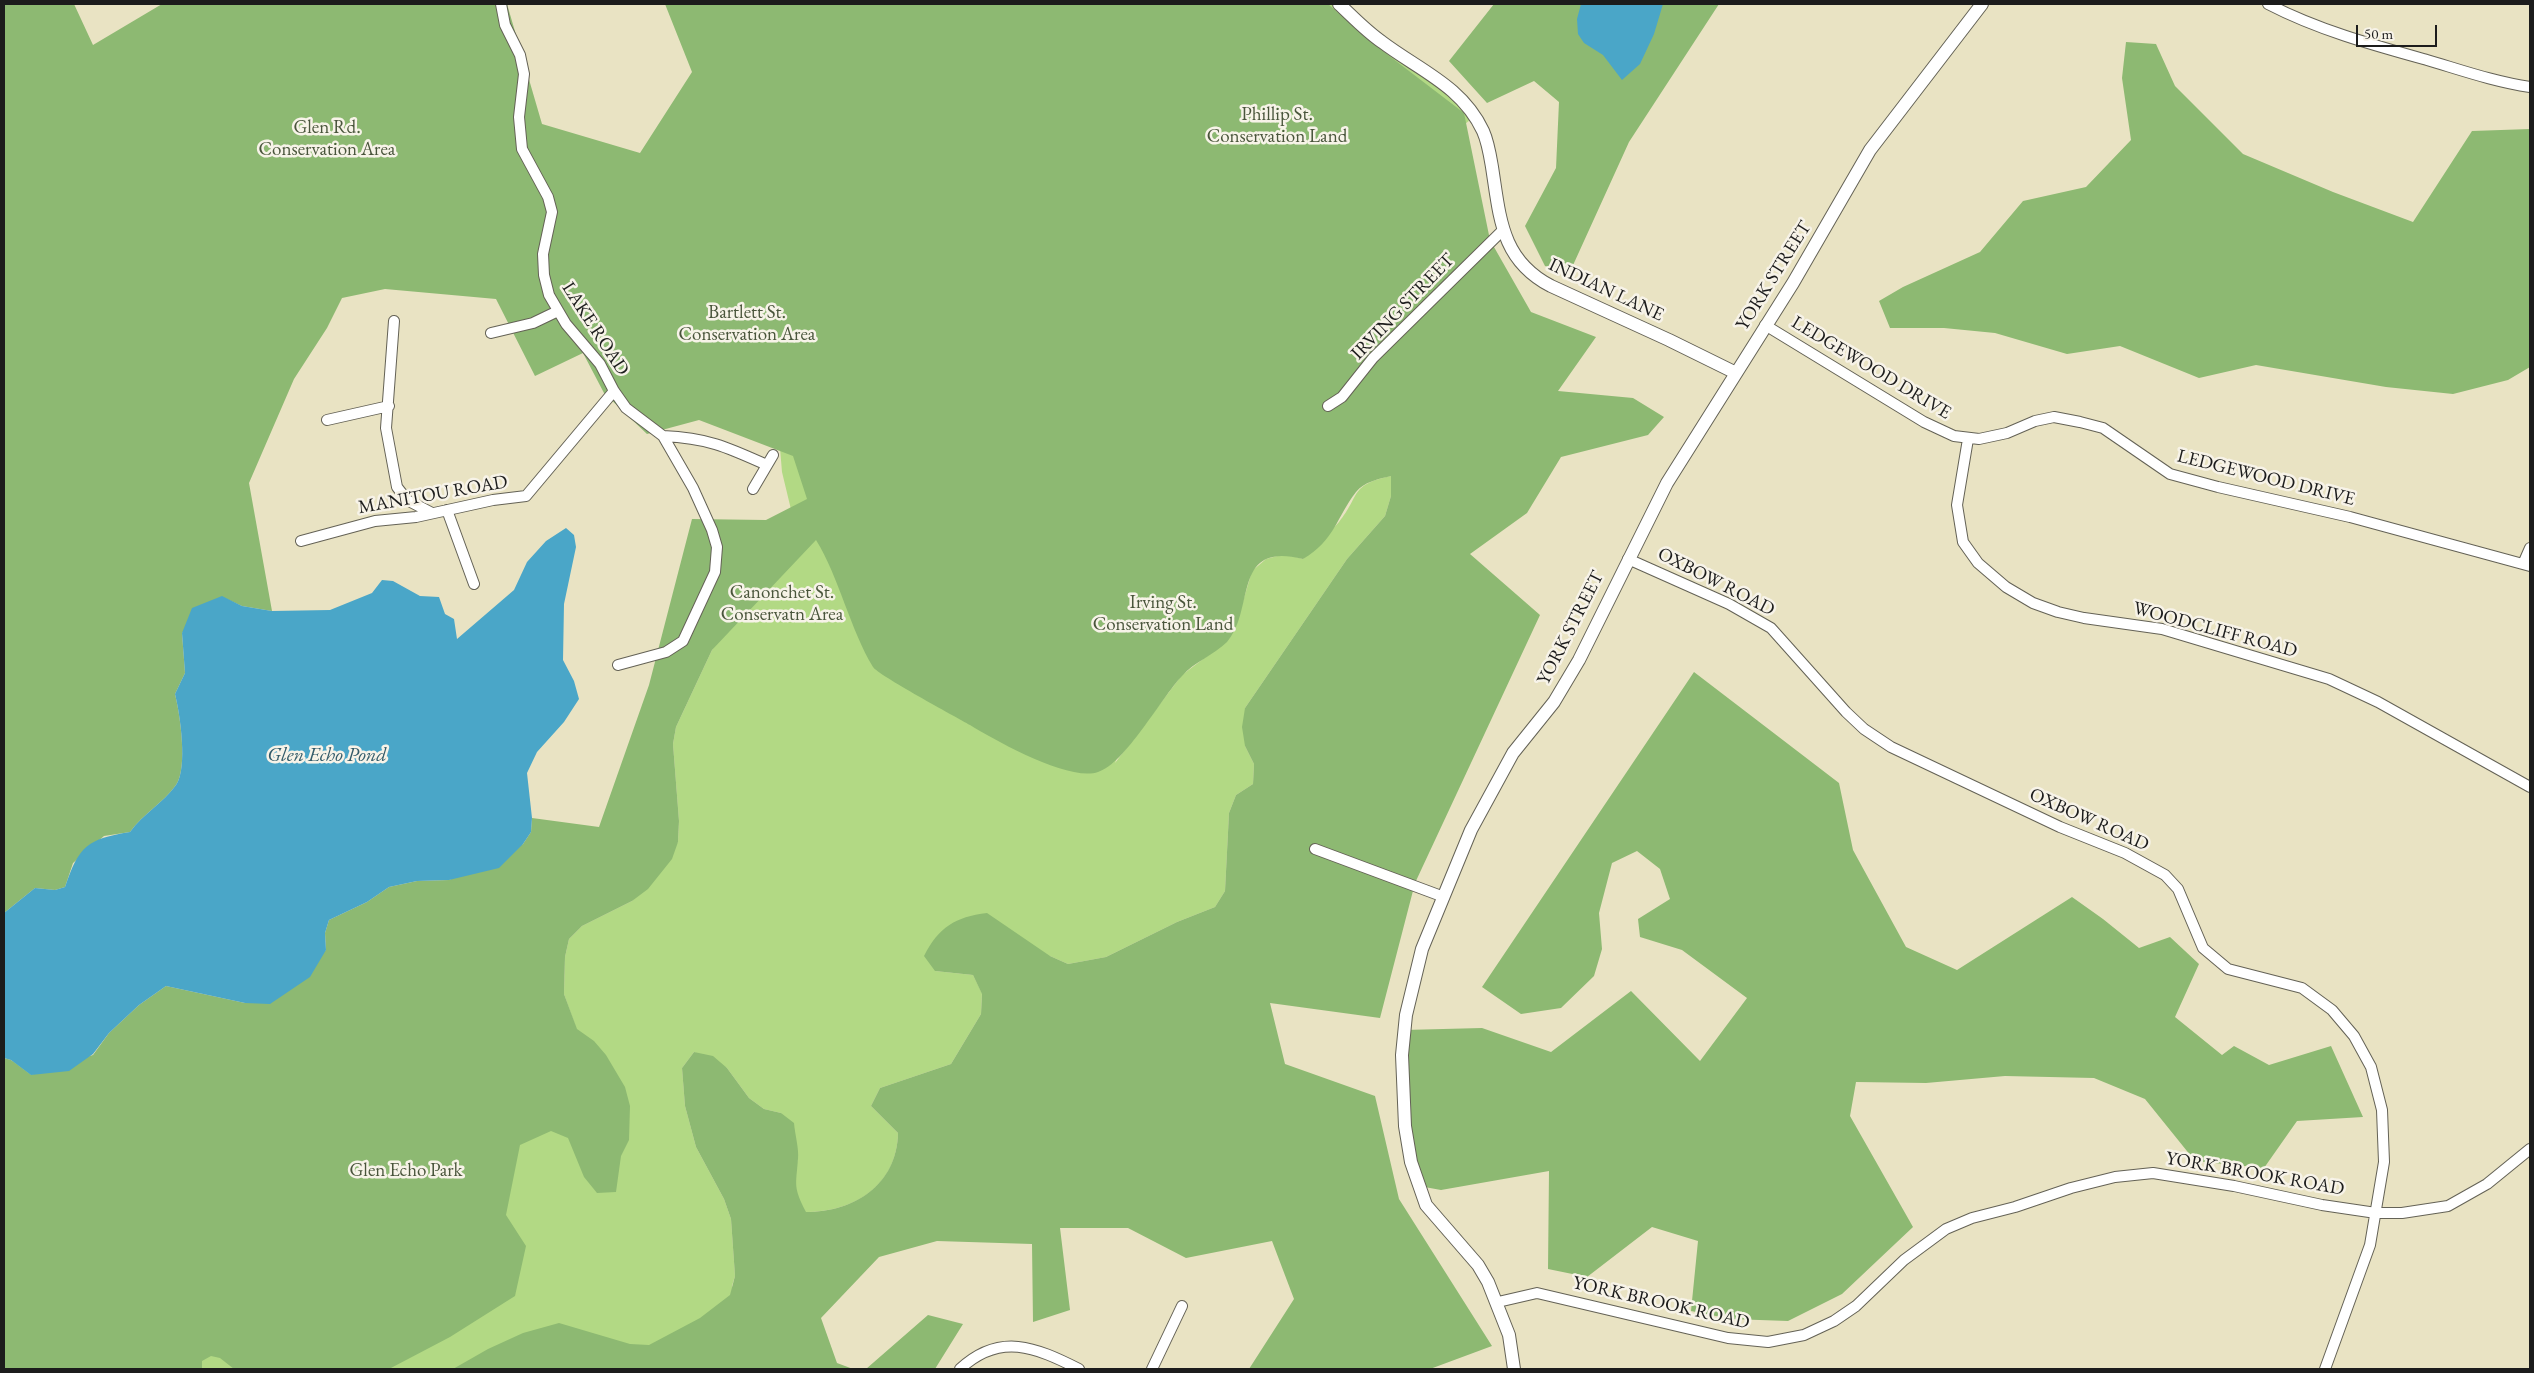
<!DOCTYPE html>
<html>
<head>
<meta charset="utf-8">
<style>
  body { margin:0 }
  #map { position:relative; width:2534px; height:1373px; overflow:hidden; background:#e9e3c3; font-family:"EB Garamond",serif }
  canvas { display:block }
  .frame { position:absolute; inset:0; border:5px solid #1c1c1c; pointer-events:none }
  .scale { position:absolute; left:2356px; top:25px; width:81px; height:22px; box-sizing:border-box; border:2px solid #1c1c1c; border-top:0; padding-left:6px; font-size:15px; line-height:18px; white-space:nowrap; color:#1c1c1c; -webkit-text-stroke:4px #f7f3e8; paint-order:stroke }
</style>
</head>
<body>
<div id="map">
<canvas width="2534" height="1373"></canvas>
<div class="frame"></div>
<div class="scale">50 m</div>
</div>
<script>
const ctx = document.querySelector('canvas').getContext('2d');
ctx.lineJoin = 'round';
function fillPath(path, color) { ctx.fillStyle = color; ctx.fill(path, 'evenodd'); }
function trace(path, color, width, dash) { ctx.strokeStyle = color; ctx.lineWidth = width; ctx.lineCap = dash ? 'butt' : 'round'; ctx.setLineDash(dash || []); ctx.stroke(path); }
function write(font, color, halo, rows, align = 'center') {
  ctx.font = font + ' "EB Garamond",serif'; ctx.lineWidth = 5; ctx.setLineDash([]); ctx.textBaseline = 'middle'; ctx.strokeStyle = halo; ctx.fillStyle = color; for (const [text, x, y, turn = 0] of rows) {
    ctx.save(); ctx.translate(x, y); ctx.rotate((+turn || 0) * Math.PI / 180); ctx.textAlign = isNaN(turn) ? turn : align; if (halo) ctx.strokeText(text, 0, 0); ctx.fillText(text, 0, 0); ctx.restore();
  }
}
fillPath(new Path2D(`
  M1217 4H1340L1389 41 1427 66 1471 119 1284 280 1115 763 1182 675 1227 641 1236 625 1252 571 1266 559 1285 554 1303 559C1315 547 1328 535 1339 522 1361 495 1349 485 1391 476V496L1385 516 1347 559 1245 708V746L1254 764 1253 784 1236 795 1229 813 1225 891 1215 907 1177 922 1106 957 1068 964 1050 956 935 971 973 975 982 993 981 1014 951 1064 880 1088 871 1106 898 1133C897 1185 855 1212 805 1212L796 1194 794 1177 798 1158 781 1113 764 1109 749 1098 727 1068 694 1052 682 1068 685 1106 696 1147 724 1199 731 1219 735 1276 732 1286 760 1369H4V1062L575 1025 564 994 565 957 569 939 582 926 632 901 678 842 679 821 673 744 676 727 712 650 794 522 782 472 780 448Z`), '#b2d984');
fillPath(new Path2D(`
  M4 4H74L93 45 162 4H507L542 124 640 153 692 72 665 4H1328L1375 45 1464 113 1490 240 1531 312 1596 337 1558 391 1633 398 1664 417 1648 435 1561 457 1527 513 1470 554 1540 615 1415 883 1380 1018 1270 1003 1285 1064 1375 1096 1399 1199 1492 1346 1430 1369H1249L1294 1299 1272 1241 1186 1258 1128 1228H1060L1070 1310 1033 1322 1032 1244 937 1241 879 1257 821 1318 837 1363 853 1369H453L488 1349 523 1333 559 1323 630 1344 649 1345 700 1318 730 1295 735 1276 731 1219 724 1199 696 1147 685 1106 682 1068 694 1052 713 1056 727 1068 749 1098 764 1109 781 1113 794 1123C795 1135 799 1148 798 1159 796 1185 793 1187 806 1212 854 1212 897 1185 898 1133L871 1106 880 1088 951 1064 981 1014 982 994 973 975 935 971 924 956C939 927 955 917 987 913L1050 956 1068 964 1106 957 1177 922 1215 907 1225 891 1229 813 1236 795 1253 784 1254 764 1245 746 1242 727 1245 708 1347 559 1385 516 1391 496V476C1378 479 1364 482 1356 492 1336 518 1335 540 1303 559 1231 541 1256 609 1227 642 1214 655 1194 662 1182 676 1161 698 1125 764 1098 772 1070 782 996 741 970 725 956 717 878 675 873 667 850 629 839 577 816 540L712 650 676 727 673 744 679 821 678 842 672 859 648 889 632 901 582 926 569 939 565 957 564 994 577 1029 594 1041 606 1055 625 1087 630 1106 629 1140 621 1156 616 1192 597 1193 584 1177 568 1138 551 1131 520 1145 506 1215 526 1246 515 1296 450 1337 389 1369H234L220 1358 211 1356 202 1361V1369H4V1058L11 1060 31 1075 93 1055 109 1033 139 1005 166 986 245 1003 326 950 325 933 329 920 367 902 389 887 417 881 449 880 523 844 531 832 532 818 599 827 649 685 692 519 766 520 807 499 793 456 699 420 647 434 604 393 583 353 535 376 496 299 385 289 342 298 327 328 294 379 249 483 272 611 242 606 222 597 182 633 185 673 175 694C180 714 188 768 176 785 163 803 143 814 130 832L104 836 73 863 65 887 55 890 35 888 4 913Z
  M1494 4H1719L1629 142 1569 274 1545 266 1525 226 1556 168 1559 102 1534 81 1487 103 1449 61Z
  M2126 42 2156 44 2175 86 2243 154 2333 192 2413 222 2472 131 2530 129V367L2508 380 2453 394 2386 387 2256 365 2199 378 2120 346 2067 354 1995 333 1944 328H1890L1879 301 1903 287 1980 252 2023 201 2086 187 2131 140 2122 78Z
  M1694 672 1839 783 1853 850 1906 947 1957 970 2072 897 2103 919 2139 948 2170 937 2199 964 2175 1017 2222 1055 2234 1046 2269 1065 2331 1046 2363 1117 2297 1121 2264 1168 2195 1161 2145 1099 2094 1078 2005 1076 1926 1083 1856 1082 1850 1116 1913 1227 1842 1294 1788 1321 1731 1319 1691 1311 1698 1241 1652 1227 1587 1277 1548 1269 1549 1171 1441 1190 1419 1186 1411 1162 1404 1030 1482 1028 1551 1052 1631 991 1700 1061 1747 998 1682 950 1640 937 1638 919 1670 899 1660 869 1637 851 1612 863 1599 913 1602 949 1594 976 1561 1008 1521 1014 1482 987Z
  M928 1315 963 1324 935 1369H866Z`), '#8db972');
fillPath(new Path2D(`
  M1581 4H1663L1654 34 1640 64 1622 80 1603 55 1584 43 1578 34 1577 19Z
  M566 528 574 535 576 547 564 604 563 660 574 681 579 699 564 722 537 752 527 773 532 818 531 832 523 844 499 868 449 880 417 881 389 887 367 902 329 920 325 933 326 950 310 977 270 1004 245 1003 166 986 139 1005 109 1033 93 1054 69 1071 31 1075 11 1060 4 1058V913L35 888 55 890 65 887C79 846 87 839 130 832 143 814 163 803 176 785 188 768 180 714 175 694L185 673 182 633 192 608 222 596 242 606 272 611 330 610 372 593 382 580 393 581 420 596 439 597 445 614 454 619 457 639 514 590 527 562 546 541Z`), '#4aa6c8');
const minor = new Path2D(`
  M501 4 505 25 520 55 524 74 519 117 522 149 548 197 552 212 543 254 544 275 549 295 566 324 600 364 614 391 626 408 663 436 693 488 712 530 717 547 715 572 683 641 666 652 618 665
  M2268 4C2318 30 2373 45 2427 60 2461 70 2495 82 2530 87
  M394 321 386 428 397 487 407 500 432 513
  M1765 325 1924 422 1954 436 1979 439 2007 433 2035 421 2054 417 2080 422 2103 428 2170 474 2218 487 2350 517 2530 566
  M491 333 533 323 558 311
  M1328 406 1342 397 1373 358 1502 231
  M327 420 389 406
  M663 436C708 438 727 447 767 465
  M1968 439 1957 505 1963 542 1978 563 2006 587 2033 603 2058 612 2084 618 2162 629 2329 679 2378 702 2530 787
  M753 489 773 455
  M447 510 474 584
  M301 541 375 521 416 517 493 500 526 496 614 391
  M1628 559 1729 604 1771 628 1846 712 1864 729 1891 747 2060 827 2125 853 2165 875 2178 889 2203 948 2228 969 2302 988 2332 1010 2354 1036 2371 1067 2382 1110 2384 1162 2370 1245 2325 1369
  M2523 564 2530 548
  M1315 849 1444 897
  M1498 1302 1537 1293 1728 1338 1768 1342 1804 1335 1834 1321 1856 1306 1904 1260 1946 1229 1972 1218 2015 1207 2071 1188 2115 1177 2153 1173 2234 1186 2322 1205 2376 1213H2402L2448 1206 2487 1184 2530 1149
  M960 1369C1000 1332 1035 1347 1079 1369
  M1152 1369 1182 1306`);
const tertiary = new Path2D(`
  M1339 4C1353 17 1366 31 1382 42 1419 70 1462 86 1483 131 1488 142 1490 155 1492 167 1500 218 1501 260 1551 286L1669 340 1736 373
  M1514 1369 1509 1335 1488 1282 1478 1265 1426 1205 1411 1162 1405 1126 1402 1055 1406 1015 1422 949 1471 830 1513 753 1554 702 1579 660 1667 483 1793 283 1870 150 1982 4`);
trace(minor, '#646256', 12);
trace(tertiary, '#646256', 14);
trace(minor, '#fff', 10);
trace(tertiary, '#fff', 12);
write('19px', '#49553b', '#f7f3e8', [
  ["Phillip St.",1277,115],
  ["Conservation Land",1277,137],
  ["Glen Rd.",327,128],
  ["Conservation Area",327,150],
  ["Bartlett St.",747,313],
  ["Conservation Area",747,335],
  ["Canonchet St.",782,593],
  ["Conservatn Area",782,615],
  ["Irving St.",1163,603],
  ["Conservation Land",1163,625],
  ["Glen Echo Park",406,1171]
]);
write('19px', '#1c1c1c', '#f7f3e8', [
  ["YORK STREET",1774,276,-58],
  ["INDIAN LANE",1606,290,25],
  ["IRVING STREET",1403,307,-46],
  ["LAKE ROAD",595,329,57],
  ["LEDGEWOOD DRIVE",1871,368,31],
  ["LEDGEWOOD DRIVE",2266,478,14],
  ["MANITOU ROAD",433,495,-10],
  ["OXBOW ROAD",1716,582,27],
  ["YORK STREET",1571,628,-63],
  ["WOODCLIFF ROAD",2215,630,15],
  ["OXBOW ROAD",2089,820,24],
  ["YORK BROOK ROAD",2255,1174,10],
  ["YORK BROOK ROAD",1661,1303,13]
]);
write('italic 20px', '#315a69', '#f7f3e8', [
  ["Glen Echo Pond",327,756]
]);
</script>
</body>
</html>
